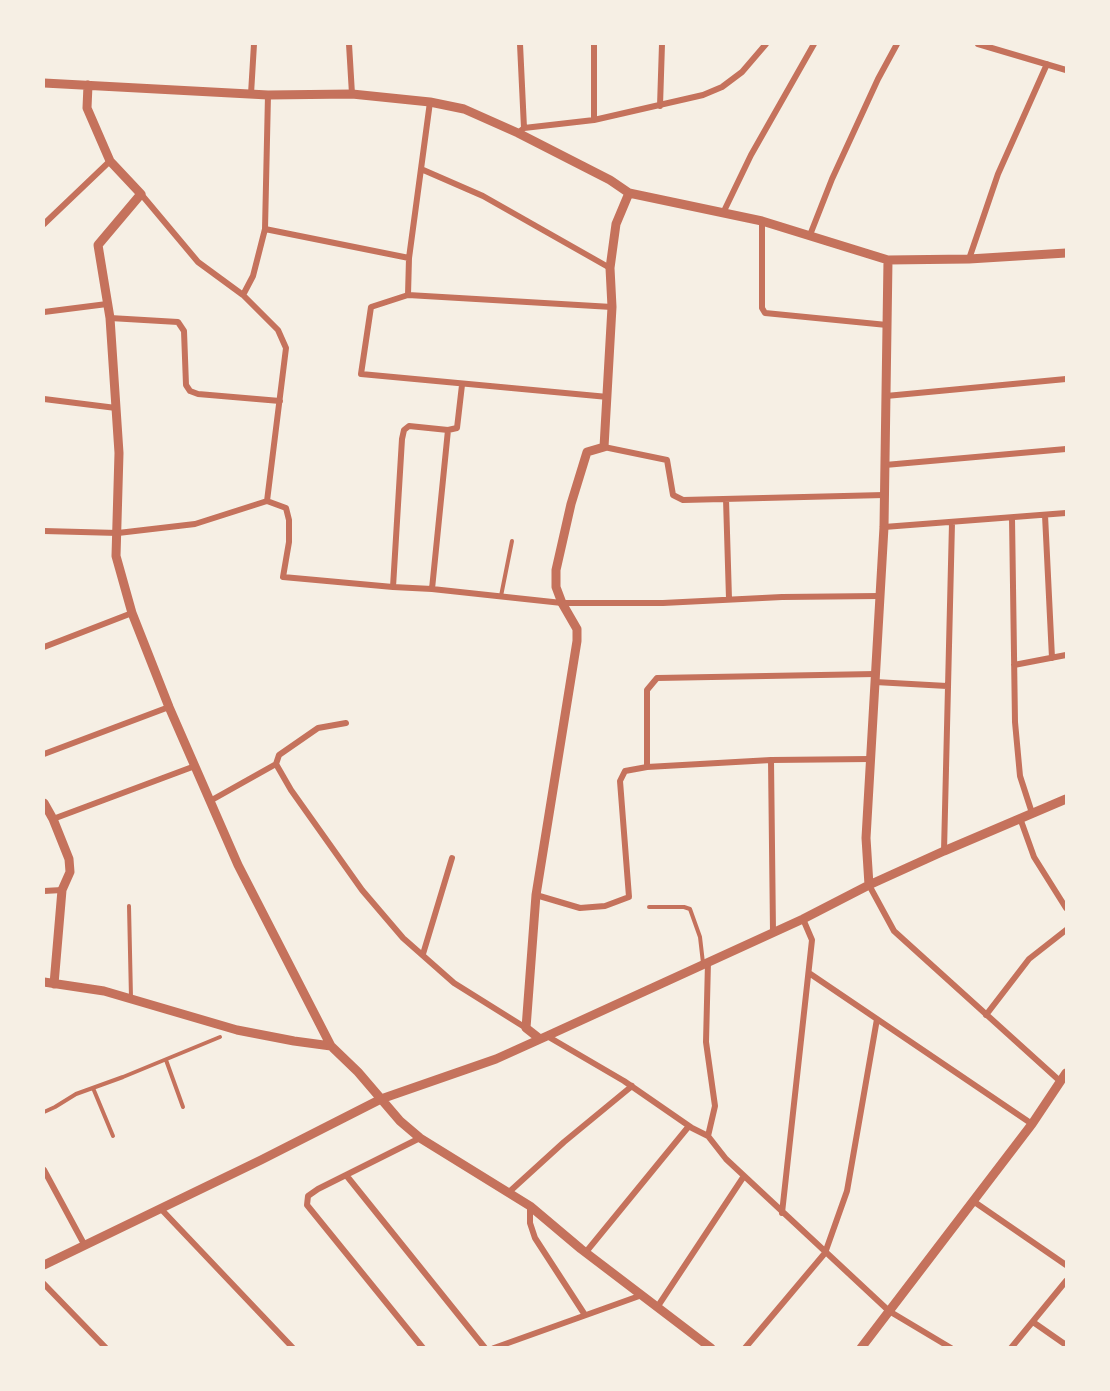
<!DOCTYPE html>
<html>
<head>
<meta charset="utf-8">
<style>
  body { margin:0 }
  #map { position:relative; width:1110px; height:1391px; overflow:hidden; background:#f6efe4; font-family:"Libre Baskerville",serif }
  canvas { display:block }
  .frame { position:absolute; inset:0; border:45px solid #f6efe4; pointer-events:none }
</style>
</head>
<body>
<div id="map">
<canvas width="1110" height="1391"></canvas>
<div class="frame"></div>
</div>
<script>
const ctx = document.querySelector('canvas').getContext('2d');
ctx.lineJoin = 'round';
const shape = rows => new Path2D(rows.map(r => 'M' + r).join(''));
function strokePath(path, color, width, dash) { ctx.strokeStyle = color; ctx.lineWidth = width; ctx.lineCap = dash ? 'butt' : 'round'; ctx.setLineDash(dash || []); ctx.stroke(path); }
strokePath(shape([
  [501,596,512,541],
  [129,906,131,998],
  [649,907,684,907,690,909,700,937,703,963],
  [166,1060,183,1107],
  [93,1088,113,1136],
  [44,1112,55,1107,76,1094,123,1077,220,1037]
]), '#c5725c', 4);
strokePath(shape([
  [349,44,352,94],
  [520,44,524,128],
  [594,44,594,120],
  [978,44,1066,70],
  [251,94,254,44],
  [660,106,662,44],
  [518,133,524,128,594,120,703,95,722,87,742,72,766,44],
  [421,169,483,196,610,268],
  [141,194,198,262,243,295,278,330,286,348,267,501,286,508,289,520,289,542,283,577,393,587,432,589,562,603,663,603,782,597,879,596],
  [724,211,751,155,814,44],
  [762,221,762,308,765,313,887,325],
  [44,224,110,161],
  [265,229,409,258],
  [810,235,832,179,878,79,897,44],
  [969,259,998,174,1047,64],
  [243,295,253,276,265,229,268,95],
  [408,295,409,258,430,102],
  [44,312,107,304],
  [110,318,178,322,184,331,186,385,190,391,198,394,280,401],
  [886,396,1066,379],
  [608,397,361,374,371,307,408,295,612,307],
  [44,399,116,408],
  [604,447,667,460,673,495,683,500,884,495],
  [885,465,1066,449],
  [726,499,729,599],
  [1045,515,1052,658],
  [1012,518,1015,722,1020,776,1032,813],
  [884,527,1066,513],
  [44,531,118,533,195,524,267,501],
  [393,587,402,439,404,430,409,426,448,430],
  [432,589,448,430,457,428,462,385],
  [44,647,132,613],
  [1014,665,1066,655],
  [875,682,947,686],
  [44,754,169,707],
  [771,760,773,932],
  [276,764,291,790,362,890,403,938,454,983,526,1028],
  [647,767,647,690,657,678,875,674],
  [210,801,276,764,279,755,318,728,346,723],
  [1020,818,1034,857,1066,908],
  [53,819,195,766],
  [944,851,952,523],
  [869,885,894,931,1061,1082],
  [44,891,62,890],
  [536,895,580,908,605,906,629,897,620,781,625,771,647,767,771,760,870,759],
  [423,954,452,858],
  [708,962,706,1042,715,1106,708,1136],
  [809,973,1032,1124],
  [986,1015,1029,959,1066,930],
  [547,1036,624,1081,692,1128,708,1136,726,1159,889,1311,951,1348],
  [420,1138,318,1189,308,1196,307,1205,423,1348],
  [44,1170,84,1244],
  [346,1175,485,1348],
  [508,1193,564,1142,632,1086],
  [973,1201,1066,1265],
  [530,1206,530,1223,535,1238,585,1315],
  [161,1209,293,1348],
  [782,1213,812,940,803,919],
  [586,1252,689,1126],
  [44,1284,106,1348],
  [658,1306,744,1176],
  [1033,1322,1066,1345],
  [494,1348,642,1295],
  [745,1348,825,1253,847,1191,877,1019],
  [1011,1348,1066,1281]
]), '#c5725c', 6);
strokePath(shape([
  [44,83,268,95,352,94,430,102,464,109,518,133,610,180,629,193,762,221,888,260,969,259,1066,253],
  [88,85,87,108,110,161,141,194,98,245,110,318,119,453,116,556,132,613,169,707,238,865,331,1046,358,1072,400,1121,420,1138,530,1206,581,1249,711,1348],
  [44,803,53,819,69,859,70,872,62,890,54,984],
  [869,885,866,838,884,527,888,260],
  [44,982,104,991,237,1030,294,1041,331,1046],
  [540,1039,526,1028,536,895,577,641,577,629,562,603,556,587,556,570,571,504,587,452,604,447,612,307,610,268,616,224,629,193],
  [44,1265,261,1160,381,1099,496,1059,547,1036,803,919,869,885,944,851,1066,799],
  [861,1348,1032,1124,1066,1073]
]), '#c5725c', 9);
</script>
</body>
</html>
